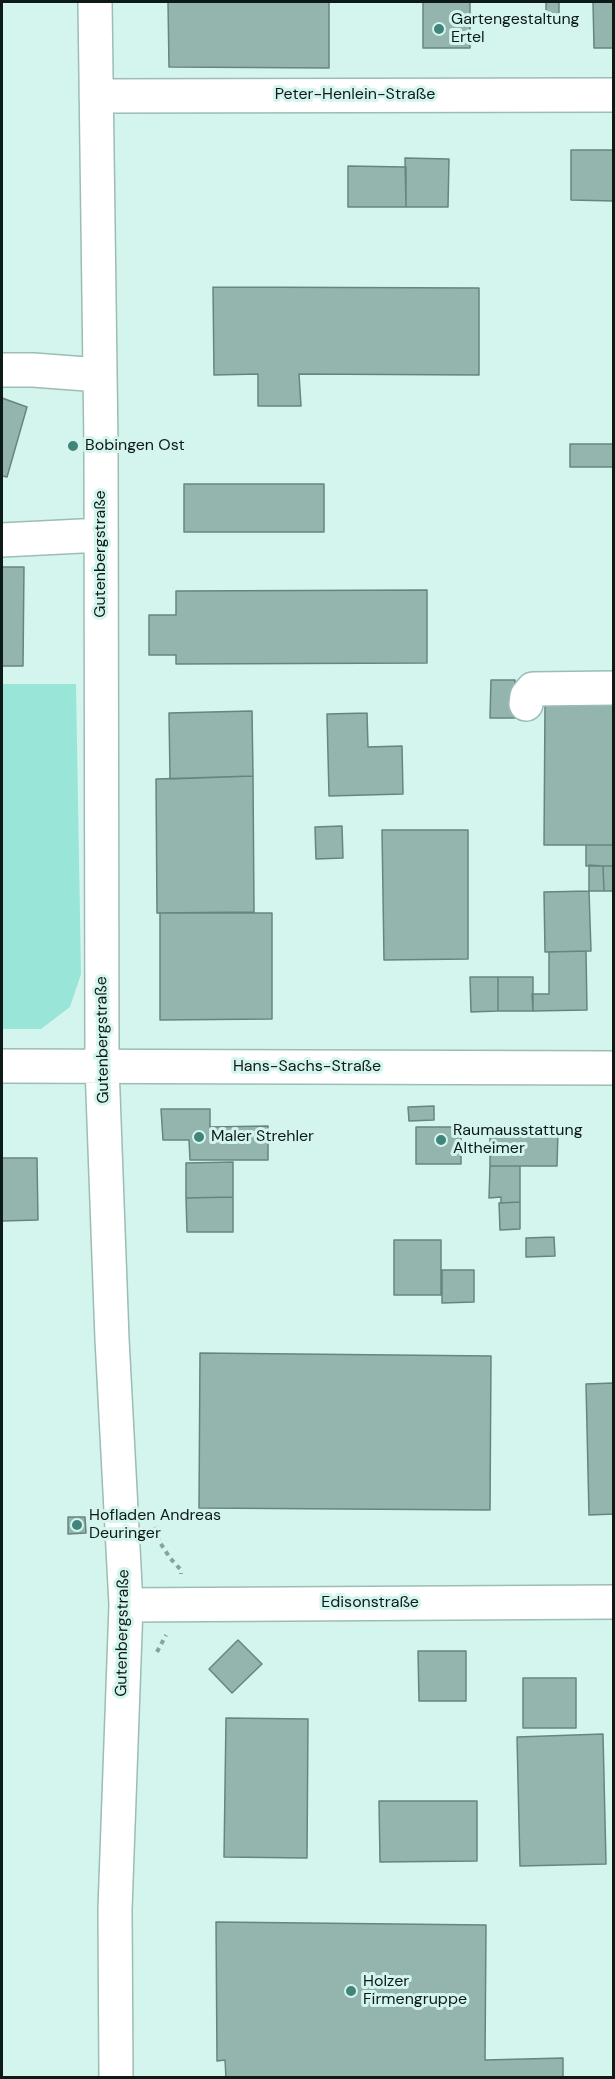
<!DOCTYPE html>
<html>
<head>
<meta charset="utf-8">
<style>
  body { margin:0 }
  #map { position:relative; width:615px; height:2079px; overflow:hidden; background:#d4f5ee; font-family:"DM Sans",sans-serif }
  canvas { display:block }
  .frame { position:absolute; inset:0; border:3px solid #0e1a17; pointer-events:none }
</style>
</head>
<body>
<div id="map">
<canvas width="615" height="2079"></canvas>
<div class="frame"></div>
</div>
<script>
const ctx = document.querySelector('canvas').getContext('2d');
ctx.lineJoin = 'round';
function paint(path, color) { ctx.fillStyle = color; ctx.fill(path, 'evenodd'); }
const shape = rows => new Path2D(rows.map(r => 'M' + r).join(''));
function strokePath(path, color, width, dash) { ctx.strokeStyle = color; ctx.lineWidth = width; ctx.lineCap = dash ? 'butt' : 'round'; ctx.setLineDash(dash || []); ctx.stroke(path); }
function write(font, color, halo, rows, align = 'center') {
  ctx.font = font + ' "DM Sans",sans-serif'; ctx.lineWidth = 6; ctx.setLineDash([]); ctx.textBaseline = 'middle'; ctx.strokeStyle = halo; ctx.fillStyle = color; for (const [text, x, y, turn = 0] of rows) {
    ctx.save(); ctx.translate(x, y); ctx.rotate((+turn || 0) * Math.PI / 180); ctx.textAlign = isNaN(turn) ? turn : align; if (halo) ctx.strokeText(text, 0, 0); ctx.fillText(text, 0, 0); ctx.restore();
  }
}
paint(shape([
  [2,684,76,684,81,974,70,1007,41,1029,2,1029]
]), '#99e6d8');
const building = shape([
  [168,2,329,2,329,68,169,67,168,2],
  [423,2,470,2,470,48,423,48,423,2],
  [546,2,559,2,559,16,546,16,546,2],
  [593,2,614,2,614,48,594,48,593,2],
  [571,150,614,150,614,201,571,200,571,150],
  [405,158,449,159,448,207,406,207,405,158],
  [348,166,406,167,406,207,348,207,348,166],
  [213,287,479,288,479,375,299,374,301,406,258,406,258,374,214,375,213,287],
  [2,398,27,407,7,477,2,476,2,398],
  [570,444,614,444,614,467,570,467,570,444],
  [184,484,324,484,324,532,184,532,184,484],
  [2,567,24,567,23,666,2,666,2,567],
  [427,590,427,663,176,664,176,655,149,655,149,615,176,615,176,591,427,590],
  [491,680,515,680,515,718,490,718,491,680],
  [545,704,614,704,614,845,544,845,545,704],
  [252,711,253,776,170,779,169,713,252,711],
  [367,713,368,747,402,746,403,794,329,796,327,714,367,713],
  [253,776,254,912,157,913,156,779,253,776],
  [342,826,343,858,316,859,315,827,342,826],
  [382,830,468,830,468,959,384,960,382,830],
  [586,845,614,845,614,866,586,866,586,845],
  [589,865,603,866,604,891,589,891,589,865],
  [603,866,614,866,614,891,604,891,603,866],
  [589,891,591,951,545,952,544,892,589,891],
  [160,913,272,913,272,1019,160,1020,160,913],
  [586,951,587,1010,533,1011,532,994,549,994,549,952,586,951],
  [470,977,498,977,498,1011,471,1012,470,977],
  [498,977,533,977,533,1011,498,1011,498,977],
  [434,1106,434,1120,409,1121,408,1107,434,1106],
  [161,1109,210,1109,210,1127,268,1126,268,1160,190,1160,189,1140,163,1140,161,1109],
  [416,1127,461,1127,461,1164,416,1164,416,1127],
  [536,1127,536,1131,558,1131,557,1166,490,1166,490,1128,536,1127],
  [2,1158,37,1158,38,1220,2,1221,2,1158],
  [233,1162,233,1197,186,1198,186,1163,233,1162],
  [490,1166,520,1166,520,1202,501,1203,501,1197,489,1198,490,1166],
  [233,1197,233,1232,187,1232,186,1198,233,1197],
  [520,1202,520,1229,500,1230,499,1203,520,1202],
  [554,1237,555,1256,526,1257,526,1238,554,1237],
  [394,1240,441,1240,441,1295,394,1295,394,1240],
  [442,1270,474,1270,474,1302,442,1303,442,1270],
  [200,1353,491,1356,490,1510,199,1508,200,1353],
  [614,1383,614,1514,589,1515,586,1384,614,1383],
  [68,1517,85,1517,86,1533,68,1534,68,1517],
  [238,1640,262,1664,232,1693,209,1669,238,1640],
  [418,1651,466,1651,466,1701,419,1701,418,1651],
  [523,1678,576,1678,576,1728,523,1728,523,1678],
  [226,1718,308,1719,307,1858,224,1857,226,1718],
  [603,1734,606,1864,520,1866,517,1737,603,1734],
  [379,1801,477,1801,477,1861,380,1862,379,1801],
  [216,1922,486,1925,485,2060,563,2058,563,2078,226,2078,225,2060,217,2061,216,1922]
]);
paint(building, '#94b4ae');
strokePath(building, '#66857f', 1.5);
const minor = shape([
  [95,2,101,446,102,1066,112,1339,126,1605,115,1909,116,2078],
  [96,96,614,95],
  [2,370,33,370,100,375],
  [2,540,101,535],
  [526,704,527,696,533,689,614,688],
  [2,1066,614,1068],
  [126,1605,614,1602]
]);
strokePath(minor, '#9cbcb5', 36);
strokePath(shape([
  [155,1527,159,1541,170,1558,181,1570,181,1574],
  [157,1652,166,1635]
]), '#88a19c', 4, [4.5, 4.5]);
strokePath(minor, '#fff', 33);
for (const [x, y, r, color] of [
  [439,29,6,"#41857a"],
  [73,446,6,"#41857a"],
  [199,1137,6,"#41857a"],
  [441,1140,6,"#41857a"],
  [77,1525,6,"#41857a"],
  [351,1991,6,"#41857a"]
]) { const dot = new Path2D(); dot.arc(x, y, r, 0, 2 * Math.PI); ctx.fillStyle = color; ctx.fill(dot); strokePath(dot, '#d4f5ee', 2); }
write('16px', '#0e1a17', '#d4f5ee', [
  ["Gartengestaltung",451,20],
  ["Ertel",451,38],
  ["Bobingen Ost",85,446],
  ["Raumausstattung",453,1131],
  ["Altheimer",453,1149],
  ["Maler Strehler",211,1137],
  ["Hofladen Andreas",89,1516],
  ["Deuringer",89,1534],
  ["Holzer",363,1982],
  ["Firmengruppe",363,2000]
], 'left');
write('16px', '#0e1a17', '#d4f5ee', [
  ["Peter-Henlein-Straße",355,95],
  ["Gutenbergstraße",101,554,-90],
  ["Gutenbergstraße",103,1040,-91],
  ["Hans-Sachs-Straße",307,1067],
  ["Edisonstraße",370,1603],
  ["Gutenbergstraße",123,1633,-89]
]);
</script>
</body>
</html>
